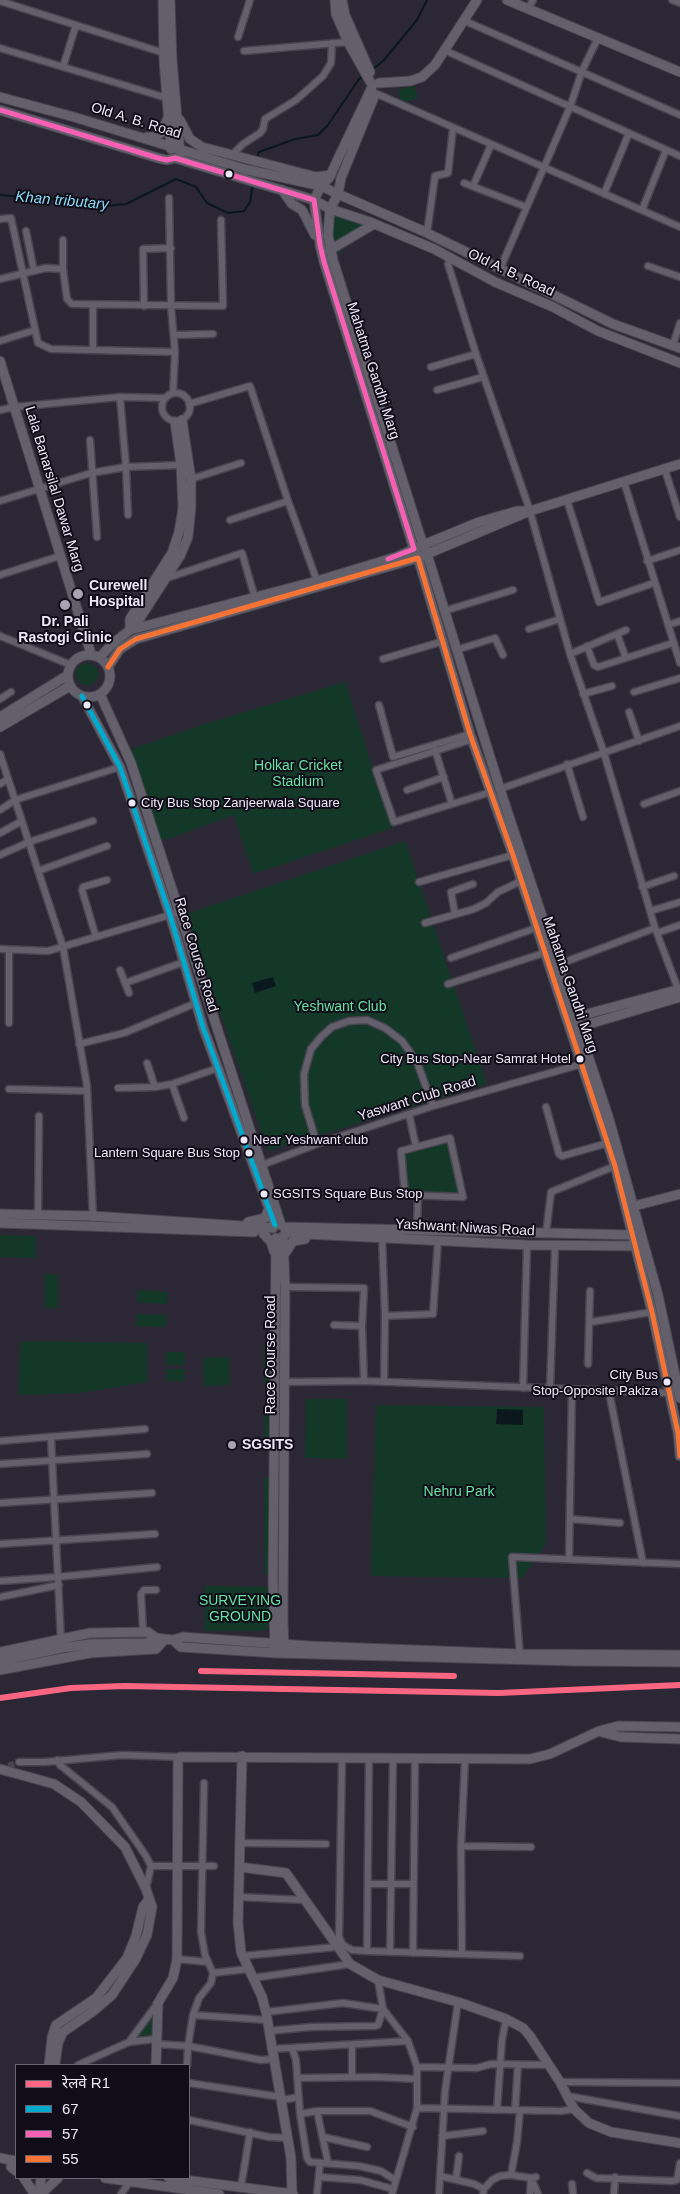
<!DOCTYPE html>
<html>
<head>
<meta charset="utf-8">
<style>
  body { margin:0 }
  #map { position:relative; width:680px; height:2194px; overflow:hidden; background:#2b2734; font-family:Arial,"Noto Sans Devanagari",sans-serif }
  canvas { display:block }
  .legend { position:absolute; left:15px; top:2064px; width:175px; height:115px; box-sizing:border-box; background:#110d18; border:1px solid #696572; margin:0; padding:6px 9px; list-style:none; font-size:15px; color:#ece8f8 }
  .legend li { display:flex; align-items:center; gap:10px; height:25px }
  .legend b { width:25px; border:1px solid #696572 }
</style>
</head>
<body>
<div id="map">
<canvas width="680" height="2194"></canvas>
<ul class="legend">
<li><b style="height:6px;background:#fa6682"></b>रेलवे R1</li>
<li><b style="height:6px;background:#00a9ce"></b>67</li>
<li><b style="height:6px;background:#f860b3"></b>57</li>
<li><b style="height:6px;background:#f57335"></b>55</li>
</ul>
</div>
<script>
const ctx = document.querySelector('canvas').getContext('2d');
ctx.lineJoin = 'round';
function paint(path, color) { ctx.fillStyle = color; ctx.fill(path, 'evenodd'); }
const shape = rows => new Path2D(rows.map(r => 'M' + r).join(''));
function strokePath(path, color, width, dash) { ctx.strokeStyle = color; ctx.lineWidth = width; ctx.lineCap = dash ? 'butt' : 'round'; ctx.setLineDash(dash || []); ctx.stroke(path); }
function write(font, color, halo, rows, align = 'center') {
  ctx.font = font + ' Arial,sans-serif'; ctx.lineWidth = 4; ctx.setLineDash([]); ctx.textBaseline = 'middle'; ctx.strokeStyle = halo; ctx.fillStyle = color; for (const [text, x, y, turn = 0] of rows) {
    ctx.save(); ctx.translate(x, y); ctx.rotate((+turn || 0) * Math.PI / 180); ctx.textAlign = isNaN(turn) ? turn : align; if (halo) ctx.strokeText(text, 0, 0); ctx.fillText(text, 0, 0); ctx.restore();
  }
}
paint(shape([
  [414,85,418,98,402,103,398,90],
  [330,209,370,222,333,260],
  '76 674a11 11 0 1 1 22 0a11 11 0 1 1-22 0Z',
  [345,682,392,828,253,874,234,815,159,842,129,750,205,724],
  [405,841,487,1084,268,1151,186,914],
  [450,1138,463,1197,405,1195,401,1151],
  [0,1235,36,1236,36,1258,0,1257],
  [45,1274,58,1275,58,1308,45,1308],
  [138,1290,168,1292,167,1304,137,1302],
  [136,1314,167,1315,166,1327,136,1326],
  [21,1341,147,1343,147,1382,80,1393,18,1395],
  [264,1345,278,1345,277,1387,264,1386],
  [166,1352,185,1352,185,1365,166,1365],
  [229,1357,230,1385,204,1386,203,1358],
  [166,1369,185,1369,185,1381,166,1381],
  [306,1399,347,1399,347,1459,305,1458],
  [264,1403,277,1404,277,1441,264,1441],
  [376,1405,544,1407,546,1544,522,1578,371,1576],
  [264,1477,276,1477,276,1574,264,1574],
  [205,1586,276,1587,273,1623,264,1631,204,1631],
  [157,2006,155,2038,131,2041]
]), '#133828');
paint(shape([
  [273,977,276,986,255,993,252,983],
  [497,1409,523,1410,523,1425,496,1424]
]), '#0a181d');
strokePath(shape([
  [372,70,384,60,417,20,427,0],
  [257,157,259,152,295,139,318,135,328,125,359,79,364,75],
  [0,195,85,202,103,206,126,204,176,179,196,187,207,203,228,213,244,211,250,202,253,184]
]), '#0a181d', 2);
strokePath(shape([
  [0,1769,19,1762]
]), '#484451', 6, [6, 3]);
const street = shape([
  [672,0,680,3],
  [0,1,164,53],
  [528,9,533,0],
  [465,21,680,115],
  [238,37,250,0],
  [0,48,167,98],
  [444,50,680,156],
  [244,51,348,42],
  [63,67,76,25],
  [375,93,680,227],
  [232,155,243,144,260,133,263,129,265,119,296,100,323,76,331,63,332,43],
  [464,183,526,207],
  [473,186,491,145],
  [604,194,629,133],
  [169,198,171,306,175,352,173,393],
  [642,210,666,150],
  [0,219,11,218,38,343,51,349,175,352],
  [26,231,34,271],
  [427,233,435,176,448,173,453,128],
  [63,240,63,269,67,299,72,304,223,306,221,220],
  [450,259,448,264,476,354,530,511,570,654,604,753,655,928,678,989],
  [648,266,680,277],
  [500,269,570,107,582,71,598,38],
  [0,279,46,268,63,269],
  [144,306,143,249,171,248],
  [174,335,213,334],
  [0,341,35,330],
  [673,345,680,323],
  [93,350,93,305],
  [431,367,476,354],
  [437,390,483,377],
  '162 407a14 14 0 1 1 28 0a14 14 0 1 1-28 0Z',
  [120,397,126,467,128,515],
  [189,404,250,386,288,501,317,581],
  [0,410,14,407,120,397,165,398],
  [90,440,97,537],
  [665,470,680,517],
  [191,479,241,463],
  [624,482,680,663],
  [567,500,599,602,654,583],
  [0,501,91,473,126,467,181,465],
  [230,520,288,501],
  [647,561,680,550],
  [0,575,60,556],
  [167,578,242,553,255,598],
  [444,611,513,590],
  [668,625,680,621],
  [529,629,560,619],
  [617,634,626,658],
  [0,636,71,665],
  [587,646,594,665,598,667,673,643],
  [456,650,495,638,503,655],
  [570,654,626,630],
  [383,659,444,641],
  [634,692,680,678],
  [583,694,612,686],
  [0,699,11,692],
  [379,705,393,757,470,734],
  [629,712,639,741],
  [473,739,376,770,394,822,491,792],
  [435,750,452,804],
  [0,754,63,947,87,1086,93,1218],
  [567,764,583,817],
  [0,784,8,779],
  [500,789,680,726],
  [407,790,444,777],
  [644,804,680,791],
  [0,810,15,800,120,767],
  [0,833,22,821],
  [0,855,29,842,93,821],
  [38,871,107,846],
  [419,882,513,855],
  [642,887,674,876],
  [650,911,680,902],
  [455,914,451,892,473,884],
  [425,923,474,909,486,903,498,892,521,881],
  [657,933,680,925],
  [96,937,82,890,83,887,107,880],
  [0,949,48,951,180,912],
  [451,958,536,928],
  [557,965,655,928],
  [120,970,129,993],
  [125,983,184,962],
  [448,984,544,953],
  [9,1023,9,950],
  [79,1044,124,1033,196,1003],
  [147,1063,155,1087],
  [118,1088,155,1087,172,1084],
  [9,1089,87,1091],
  [546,1107,559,1154,562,1156,608,1143],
  [409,1114,416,1147],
  [184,1118,172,1084,218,1068],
  [450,1138,463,1197,405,1195,401,1151,450,1138],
  [317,1144,305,1105,304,1074,311,1049,321,1037,332,1027,349,1021,367,1020,385,1028,402,1041,417,1062,433,1106],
  [262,1165,317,1144,433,1106,582,1064],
  [38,1214,39,1116],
  [417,1231,418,1195],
  [546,1234,551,1192,615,1166],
  [382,1237,385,1316,384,1382],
  [285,1287,364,1288,362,1326,364,1381],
  [385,1316,433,1314,438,1240],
  [591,1322,652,1312],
  [334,1325,362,1326],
  [588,1364,590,1291],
  [284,1382,364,1381,669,1393],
  [523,1388,527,1245],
  [550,1388,555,1246],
  [609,1392,643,1563],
  [51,1438,61,1641],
  [0,1441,145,1429],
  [0,1464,147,1454],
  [0,1503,152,1493],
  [570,1519,620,1523],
  [0,1544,155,1534],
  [569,1559,572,1390],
  [0,1581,58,1577,157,1567],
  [0,1597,59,1585],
  [143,1632,141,1594,144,1590,156,1590],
  [520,1656,512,1557,680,1564],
  [342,1759,339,1937,343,1945,352,1950,367,1951],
  [369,1759,367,1951,520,1956],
  [57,1760,60,1765,112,1807,146,1856,151,1866,146,1889],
  [19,1762,45,1762,122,1755,180,1757],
  [240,1843,326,1844],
  [461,1846,531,1847],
  [151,1866,214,1866],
  [369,1884,413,1884],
  [239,1897,305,1900],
  [390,1952,393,1759],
  [413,1953,415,1760],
  [462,1953,461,1846,465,1760],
  [242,1956,336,1947],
  [177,1959,208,1962],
  [213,1973,248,1969],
  [253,1978,350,1964],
  [378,1980,383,2009,408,2041,417,2067,417,2108,392,2194],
  [266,2012,343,2003,383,2009,378,2025,375,2026,311,2027,268,2031],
  [193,2015,267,2020],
  [129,2042,156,2039],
  [156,2044,188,2046,261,2060,274,2059],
  [292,2048,296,2060,300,2114,307,2158,310,2162,359,2166,381,2171,395,2180],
  [271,2049,408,2041],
  [78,2065,129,2042,157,2004],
  [187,2065,188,2046,193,2015,199,1998,211,1983,213,1973,205,1955,201,1932,204,1783],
  [417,2067,477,2068,491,2064,549,2065],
  [352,2077,352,2045],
  [297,2078,376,2077,417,2079],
  [560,2082,680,2083],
  [189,2083,281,2097],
  [567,2096,680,2116],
  [282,2100,299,2097],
  [417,2108,561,2111,574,2109],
  [497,2110,502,2040,506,2019],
  [515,2110,518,2065],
  [317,2111,328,2163],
  [300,2114,317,2111,370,2111,413,2127],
  [189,2120,269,2137,288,2138],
  [442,2136,483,2131],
  [323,2137,367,2147],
  [587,2173,596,2178,672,2181,677,2180,680,2163],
  [511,2175,517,2142,520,2110],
  [440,2176,474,2184,484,2189,483,2194],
  [319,2177,360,2180,393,2189],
  [456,2179,459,2156],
  [572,2184,573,2194],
  [241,2187,250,2132],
  [484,2189,492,2180,500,2176,511,2175,531,2178,538,2194],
  [121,2194,132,2179],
  [317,2194,320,2163],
  [439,2194,445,2091,458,2002],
  [530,2194,531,2178,536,2177],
  [614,2194,615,2177]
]);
const secondary = shape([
  [163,0,164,61,171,149],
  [170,0,172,60,180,153],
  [335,0,336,14,348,42,371,83],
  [342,0,345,15,370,72],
  [507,0,680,72],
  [379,83,410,81,422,77,435,65,477,0],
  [0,97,74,117,244,169,321,186,338,194,330,209,314,200,321,186,329,178,372,87],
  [374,97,341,178,338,194,423,231,613,324,680,348],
  [0,110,158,158,167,160,175,158,314,200,320,245,324,262,414,549,396,557,317,581,130,630],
  [180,120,190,139,202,147,202,152],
  [147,137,153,137,161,133,168,118],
  [202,147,316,177,331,175],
  [282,190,292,204,302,210,315,235],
  [330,250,374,224],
  [0,361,91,654],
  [680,464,530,511,427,554,500,789,609,1119,658,1295,680,1398],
  [527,511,517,511,479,522,423,545,419,547,414,549,418,558,427,554,423,545,333,260,328,235,330,209,370,222,434,249,495,282,553,307,598,331,680,363],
  [130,630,130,619,172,553,179,532,183,508,181,465,175,422],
  '68 676a21 21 0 1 1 42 0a21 21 0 1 1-42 0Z',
  [100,657,113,643,130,630,140,618,180,556,188,537,191,507,191,479,182,420],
  [108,667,120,649,136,639,418,558,470,734,513,855,615,1166,652,1312,678,1433,680,1456],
  [100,694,131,763,281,1225],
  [82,696,120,767,170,915,203,1027,275,1225],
  [0,717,68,675],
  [0,727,70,686],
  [576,1017,680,989],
  [579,1027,680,997],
  [634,1206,680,1194],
  [0,1214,93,1216,273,1228],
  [248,1222,265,1218,269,1208],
  [0,1223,254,1232],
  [284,1227,636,1235],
  [263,1233,271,1242,274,1251],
  [285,1233,527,1245,638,1246],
  [283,1236,285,1287,283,1621,284,1648],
  [284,1255,293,1241,305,1239],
  [173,1640,181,1647,276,1653,574,1661,680,1662],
  [275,1648,273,1579,276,1238],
  [0,1652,90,1633,148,1632,156,1638,173,1640,183,1637,310,1646,520,1654,680,1655],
  [0,1661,62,1648,90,1644,147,1643,156,1638],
  [0,1670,90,1653,156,1649,165,1639],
  [601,1732,621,1737,680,1739],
  [242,1756,238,1923,241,1952,262,1997,266,2012,291,2158,292,2194],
  [0,1769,54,1784,81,1802,125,1847,146,1889,152,1907,147,1935,135,1960,112,1995,92,2012,63,2032,58,2043,55,2065],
  [240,1867,286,1873,350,1964,378,1980,458,2002,506,2019,523,2028,530,2036,560,2082,574,2109,589,2123,611,2132,680,2143],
  [49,2065,52,2037,56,2025,96,1998,127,1958,136,1936,143,1907,149,1899],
  [156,2065,158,2003,173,1978,177,1959,178,1760,180,1757,530,1759,550,1754,599,1731,618,1726,680,1727],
  [0,2158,16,2161],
  [11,2167,16,2171],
  [24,2178,33,2192],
  [105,2178,219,2194],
  [169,2178,293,2194],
  [39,2194,41,2178],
  [41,2194,58,2178]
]);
strokePath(street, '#47444f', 9);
strokePath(secondary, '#47444f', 11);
strokePath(street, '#635f6b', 6);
strokePath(secondary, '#635f6b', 9);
strokePath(shape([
  [82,696,120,767,170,915,203,1027,275,1225]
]), '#00a9ce', 5);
strokePath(shape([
  [0,110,158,158,167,160,175,158,314,200,320,245,324,262,414,549,388,559]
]), '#f860b3', 5);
strokePath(shape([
  [108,667,120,649,136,639,418,558,470,734,513,855,615,1166,652,1312,678,1433,680,1456]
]), '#f57335', 5);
strokePath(shape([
  [201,1671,454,1676],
  [0,1698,71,1688,124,1686,499,1693,680,1685]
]), '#fa6682', 6);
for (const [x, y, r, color] of [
  [229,174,4.5,"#ece8f8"],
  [78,594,6,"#a8a4b3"],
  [65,605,6,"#a8a4b3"],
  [87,705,4.5,"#ece8f8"],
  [132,803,4.5,"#ece8f8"],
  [580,1059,4.5,"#ece8f8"],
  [244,1140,4.5,"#ece8f8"],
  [249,1153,4.5,"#ece8f8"],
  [264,1194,4.5,"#ece8f8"],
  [667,1382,4.5,"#ece8f8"],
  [232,1445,5,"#a8a4b3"]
]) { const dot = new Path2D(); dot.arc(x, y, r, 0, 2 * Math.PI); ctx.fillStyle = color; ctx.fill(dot); strokePath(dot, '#110d18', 2); }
write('13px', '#ece8f8', '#110d18', [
  ["City Bus Stop Zanjeerwala Square",141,803],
  ["City Bus Stop-Near Samrat Hotel",571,1059,"right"],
  ["Near Yeshwant club",253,1140],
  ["Lantern Square Bus Stop",240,1153,"right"],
  ["SGSITS Square Bus Stop",273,1194],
  ["City Bus",658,1375,"right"],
  ["Stop-Opposite Pakiza",658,1391,"right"]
], 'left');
write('14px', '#ece8f8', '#110d18', [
  ["Old A. B. Road",136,121,17],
  ["Old A. B. Road",511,273,25],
  ["Mahatma Gandhi Marg",373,371,72],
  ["Lala Banarsilal Dawar Marg",54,489,73],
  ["Race Course Road",196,955,73],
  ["Mahatma Gandhi Marg",570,985,71],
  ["Yaswant Club Road",417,1099,-17],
  ["Yashwant Niwas Road",465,1228,3],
  ["Race Course Road",271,1355,-90]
]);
write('bold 14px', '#ece8f8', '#110d18', [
  ["Curewell",89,586],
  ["Hospital",89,602],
  ["Dr. Pali",65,622,"center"],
  ["Rastogi Clinic",65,638,"center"],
  ["SGSITS",242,1445]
], 'left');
write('14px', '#65e4a4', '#110d18', [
  ["Holkar Cricket",298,766],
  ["Stadium",298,782],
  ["Yeshwant Club",340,1007],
  ["Nehru Park",459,1492],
  ["SURVEYING",240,1601],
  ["GROUND",240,1617]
]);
write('italic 15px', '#8addf6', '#110d18', [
  ["Khan tributary",62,201,5]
]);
</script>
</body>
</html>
